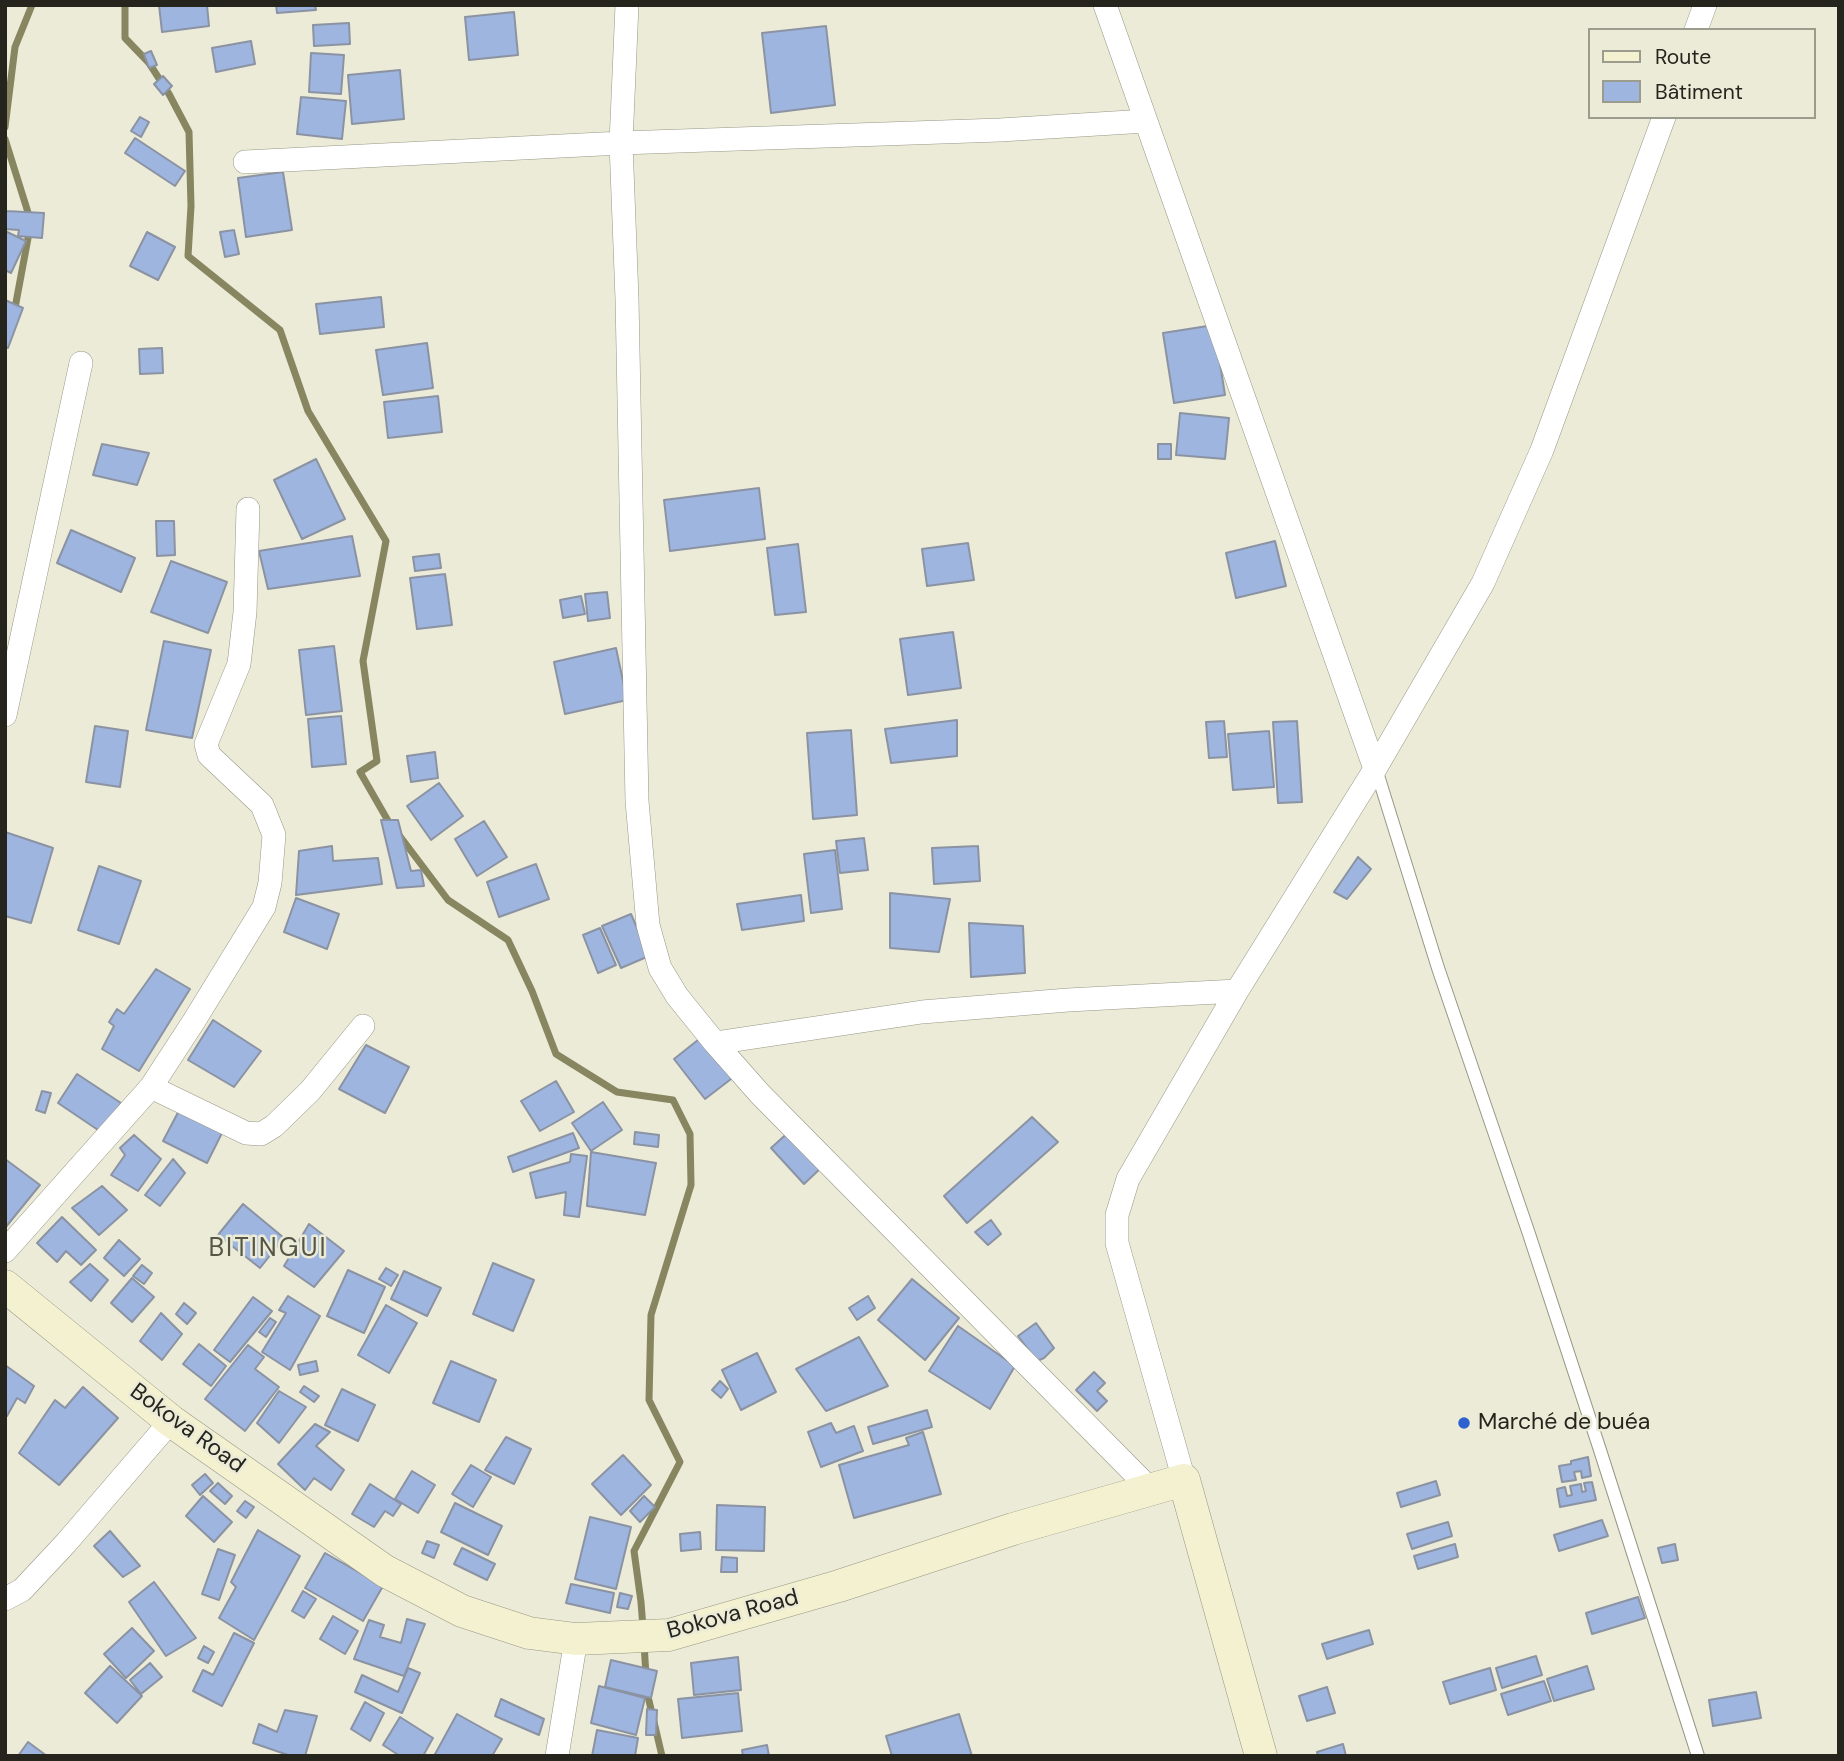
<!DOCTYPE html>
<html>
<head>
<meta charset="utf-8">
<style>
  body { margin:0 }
  #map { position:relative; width:1844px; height:1761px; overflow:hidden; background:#ebebd8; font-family:"DM Sans",sans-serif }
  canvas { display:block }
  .frame { position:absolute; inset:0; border:7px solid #25251e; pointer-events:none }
  .legend { position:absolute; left:1588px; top:28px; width:228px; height:91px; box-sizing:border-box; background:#ebebd8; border:2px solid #9c9c8e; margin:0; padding:9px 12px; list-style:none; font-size:21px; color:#25251e }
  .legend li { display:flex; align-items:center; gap:14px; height:35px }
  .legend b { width:35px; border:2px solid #9c9c8e }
</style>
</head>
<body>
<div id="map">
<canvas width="1844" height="1761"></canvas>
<div class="frame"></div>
<ul class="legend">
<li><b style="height:9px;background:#f3f1cf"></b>Route</li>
<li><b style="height:19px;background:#9eb5e0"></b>Bâtiment</li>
</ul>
</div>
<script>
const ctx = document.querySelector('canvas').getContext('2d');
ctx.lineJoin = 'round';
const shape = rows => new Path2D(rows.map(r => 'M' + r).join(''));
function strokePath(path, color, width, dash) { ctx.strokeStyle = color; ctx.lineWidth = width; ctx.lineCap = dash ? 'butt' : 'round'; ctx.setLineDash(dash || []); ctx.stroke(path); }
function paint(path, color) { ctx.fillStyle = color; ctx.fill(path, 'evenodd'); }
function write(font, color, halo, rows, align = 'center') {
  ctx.font = font + ' "DM Sans",sans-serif'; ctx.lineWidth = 5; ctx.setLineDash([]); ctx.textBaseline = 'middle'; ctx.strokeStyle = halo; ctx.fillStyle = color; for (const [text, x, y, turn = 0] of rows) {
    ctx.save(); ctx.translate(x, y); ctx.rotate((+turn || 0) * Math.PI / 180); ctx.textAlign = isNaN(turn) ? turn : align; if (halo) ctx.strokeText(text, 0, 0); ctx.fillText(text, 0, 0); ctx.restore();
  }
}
strokePath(shape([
  [125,5,125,38,149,63,169,94,189,132,191,206,188,256,280,330,308,411,386,541,363,661,377,761,360,772,391,826],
  [5,127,15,47,32,5],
  [5,139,31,222,15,308,13,314],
  [399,835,448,900,508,940,532,991,556,1054,617,1092,673,1100,690,1134,691,1185,651,1315,649,1400,680,1462,634,1551,641,1602,643,1628],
  [644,1643,646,1676],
  [646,1688,662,1756]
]), '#878660', 7);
const building = shape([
  [159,5,207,5,209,26,162,32,159,5],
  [276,5,315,5,316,10,277,13,276,5],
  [514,12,518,55,469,60,465,17,514,12],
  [349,23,350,44,314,46,313,25,349,23],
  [826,26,835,105,771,113,762,33,826,26],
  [251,41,255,64,216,72,212,48,251,41],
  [151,51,157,65,149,68,144,54,151,51],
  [311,53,344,55,341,94,309,92,311,53],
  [400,70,404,119,352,124,348,75,400,70],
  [163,76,172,86,163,95,154,84,163,76],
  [301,97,346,101,342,139,297,134,301,97],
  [140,117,149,122,141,137,131,131,140,117],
  [135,138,185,171,175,186,125,153,135,138],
  [283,172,292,230,246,237,238,178,283,172],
  [6,211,44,213,42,238,18,236,19,230,5,229,6,211],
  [234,230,239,254,225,257,220,232,234,230],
  [5,231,26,241,11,273,5,270,5,231],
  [147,232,175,247,158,280,130,266,147,232],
  [381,297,384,327,320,334,316,304,381,297],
  [5,300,23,308,8,348,5,347,5,300],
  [1214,325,1225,395,1174,403,1163,333,1214,325],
  [427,343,433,388,383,395,376,350,427,343],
  [162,348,163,373,140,374,139,349,162,348],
  [438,396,442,432,388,438,384,402,438,396],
  [1180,413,1229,418,1225,459,1176,455,1180,413],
  [102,444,149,453,137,485,93,475,102,444],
  [1158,444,1171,444,1171,459,1158,459,1158,444],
  [316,459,345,519,302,539,274,480,316,459],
  [759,488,765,539,670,551,664,500,759,488],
  [156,521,174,521,175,555,157,556,156,521],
  [71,530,135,558,121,592,57,563,71,530],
  [352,536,360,576,268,589,259,551,352,536],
  [1275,541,1286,586,1236,598,1226,553,1275,541],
  [968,543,974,580,927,586,922,549,968,543],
  [798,544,806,612,775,615,767,548,798,544],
  [439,554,441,568,415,571,413,557,439,554],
  [171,561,227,582,208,633,151,612,171,561],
  [445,574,452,625,417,629,410,578,445,574],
  [607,592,610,618,588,621,585,594,607,592],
  [581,596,585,614,563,618,560,600,581,596],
  [953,632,961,688,908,695,900,639,953,632],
  [164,641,211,650,192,738,146,730,164,641],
  [334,646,342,711,306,715,299,650,334,646],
  [616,648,627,700,565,714,554,662,616,648],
  [341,716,346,764,312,767,308,719,341,716],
  [957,720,957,756,891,763,885,729,957,720],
  [1224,721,1227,757,1209,758,1206,722,1224,721],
  [1297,721,1302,802,1278,803,1273,722,1297,721],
  [95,726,128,731,120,787,86,782,95,726],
  [851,730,857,815,813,819,807,733,851,730],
  [1269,731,1274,787,1233,790,1228,734,1269,731],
  [435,752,438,778,411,782,407,756,435,752],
  [439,783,463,816,431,840,407,806,439,783],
  [381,820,398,820,411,871,421,870,424,886,397,888,381,820],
  [484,821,507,857,477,876,455,839,484,821],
  [5,832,53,848,31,923,5,916,5,832],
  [864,838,868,870,840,873,836,841,864,838],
  [332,846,333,861,378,858,382,884,296,895,299,851,332,846],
  [978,846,980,881,934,884,932,848,978,846],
  [835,850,842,909,811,913,804,854,835,850],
  [1358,857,1371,869,1347,899,1334,892,1358,857],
  [536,864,549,899,499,917,487,882,536,864],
  [99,866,141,881,119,944,78,930,99,866],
  [890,893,950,899,939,952,890,948,890,893],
  [801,895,804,921,742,930,737,904,801,895],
  [296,898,339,914,327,949,284,932,296,898],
  [631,914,649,956,621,968,602,926,631,914],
  [969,923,1023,926,1025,973,971,977,969,923],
  [600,928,616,965,598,973,583,935,600,928],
  [156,969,190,989,139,1071,102,1049,114,1026,109,1022,117,1009,124,1014,156,969],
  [213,1020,261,1051,234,1087,188,1060,213,1020],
  [703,1036,735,1076,705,1099,674,1059,703,1036],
  [366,1045,409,1067,385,1113,339,1089,366,1045],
  [77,1074,121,1103,101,1132,58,1103,77,1074],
  [556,1081,574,1112,540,1131,521,1101,556,1081],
  [42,1091,51,1093,45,1113,36,1110,42,1091],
  [184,1101,227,1123,207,1163,163,1141,184,1101],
  [603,1102,622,1130,591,1151,572,1123,603,1102],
  [1032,1117,1058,1142,967,1223,944,1196,1032,1117],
  [791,1130,823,1166,804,1184,771,1148,791,1130],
  [635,1132,659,1135,658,1147,634,1144,635,1132],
  [573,1133,579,1148,513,1172,508,1157,573,1133],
  [134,1135,161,1159,138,1191,111,1175,125,1155,120,1148,134,1135],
  [591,1152,656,1163,645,1215,587,1206,591,1152],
  [571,1154,587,1156,579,1217,564,1215,566,1192,536,1198,530,1173,570,1162,571,1154],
  [5,1159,40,1185,5,1228,5,1159],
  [173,1159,185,1173,160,1206,145,1195,173,1159],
  [102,1186,127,1210,99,1235,72,1208,102,1186],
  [243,1204,284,1238,260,1268,218,1235,243,1204],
  [62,1217,96,1250,81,1265,66,1251,57,1262,37,1243,62,1217],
  [991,1220,1001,1234,988,1245,975,1232,991,1220],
  [309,1224,344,1251,314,1287,284,1266,309,1224],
  [119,1240,140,1259,124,1276,104,1258,119,1240],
  [493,1263,534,1280,513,1331,473,1314,493,1263],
  [90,1264,108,1280,91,1301,70,1282,90,1264],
  [142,1265,152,1273,144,1284,133,1276,142,1265],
  [386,1268,398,1275,391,1286,379,1279,386,1268],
  [348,1270,385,1287,364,1333,327,1316,348,1270],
  [404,1271,441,1288,427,1316,391,1299,404,1271],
  [132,1278,154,1297,132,1322,111,1303,132,1278],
  [912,1279,959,1318,925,1360,878,1320,912,1279],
  [288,1296,320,1316,290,1370,262,1352,286,1313,279,1310,288,1296],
  [868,1296,875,1308,857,1320,849,1308,868,1296],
  [253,1297,272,1311,230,1362,214,1350,253,1297],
  [184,1303,196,1313,187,1324,176,1314,184,1303],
  [386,1305,417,1323,389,1373,358,1355,386,1305],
  [161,1313,182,1334,162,1360,140,1341,161,1313],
  [270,1318,276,1322,266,1337,259,1332,270,1318],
  [1036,1323,1054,1348,1044,1358,1037,1361,1018,1336,1036,1323],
  [958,1326,1015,1366,990,1409,929,1371,958,1326],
  [859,1337,888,1386,826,1411,796,1369,859,1337],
  [199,1344,226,1366,211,1386,183,1364,199,1344],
  [248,1345,264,1357,255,1369,279,1387,245,1431,205,1399,248,1345],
  [757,1353,776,1392,741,1410,722,1370,757,1353],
  [316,1361,318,1371,300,1375,298,1365,316,1361],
  [451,1361,496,1380,479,1422,433,1403,451,1361],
  [5,1365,34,1386,25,1403,17,1398,7,1416,5,1416,5,1365],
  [1094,1372,1105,1383,1097,1391,1107,1401,1097,1411,1076,1390,1094,1372],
  [720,1381,728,1389,721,1398,712,1390,720,1381],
  [304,1386,319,1396,314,1402,300,1392,304,1386],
  [83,1387,118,1418,59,1485,19,1453,55,1400,65,1408,83,1387],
  [342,1389,375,1405,358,1441,325,1425,342,1389],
  [279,1391,306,1407,279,1443,257,1423,279,1391],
  [927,1410,932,1427,873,1444,868,1427,927,1410],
  [831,1423,836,1433,854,1426,863,1451,821,1467,808,1432,831,1423],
  [315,1424,330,1432,316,1446,344,1470,331,1490,314,1478,305,1490,278,1464,315,1424],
  [923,1432,941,1494,854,1518,839,1465,909,1445,906,1438,923,1432],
  [506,1437,531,1449,514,1484,485,1470,506,1437],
  [623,1455,651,1485,621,1515,592,1484,623,1455],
  [1588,1457,1591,1476,1582,1478,1581,1471,1574,1472,1576,1480,1562,1482,1559,1466,1571,1464,1571,1461,1588,1457],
  [471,1465,491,1477,473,1507,452,1494,471,1465],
  [412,1471,435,1485,418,1513,395,1499,412,1471],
  [205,1474,213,1483,200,1495,192,1485,205,1474],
  [1436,1481,1440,1495,1401,1507,1397,1493,1436,1481],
  [1592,1482,1596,1500,1560,1507,1557,1489,1565,1487,1567,1496,1572,1495,1570,1486,1581,1484,1582,1492,1586,1491,1584,1483,1592,1482],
  [218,1483,232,1496,225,1504,210,1491,218,1483],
  [370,1484,401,1504,393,1516,385,1511,374,1527,352,1514,370,1484],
  [203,1496,232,1522,214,1542,186,1516,203,1496],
  [644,1496,655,1507,640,1522,630,1511,644,1496],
  [245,1501,254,1507,246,1518,237,1511,245,1501],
  [455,1503,502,1526,488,1555,441,1532,455,1503],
  [717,1505,765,1507,764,1551,716,1550,717,1505],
  [590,1517,631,1527,616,1589,575,1579,590,1517],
  [1602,1520,1608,1536,1559,1551,1554,1535,1602,1520],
  [1448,1522,1452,1536,1412,1549,1407,1534,1448,1522],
  [258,1530,300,1556,254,1640,219,1618,236,1587,231,1582,258,1530],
  [110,1531,140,1566,123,1577,94,1546,110,1531],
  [700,1532,701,1549,681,1551,680,1534,700,1532],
  [427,1541,439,1545,434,1558,422,1553,427,1541],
  [1455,1544,1458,1557,1418,1569,1414,1556,1455,1544],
  [1675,1544,1678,1560,1662,1563,1658,1548,1675,1544],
  [462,1548,495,1564,487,1580,454,1564,462,1548],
  [218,1549,235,1555,219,1600,202,1594,218,1549],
  [325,1553,383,1586,363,1621,305,1588,325,1553],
  [722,1557,737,1558,737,1572,721,1572,722,1557],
  [154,1582,196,1638,166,1656,129,1602,154,1582],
  [571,1584,614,1593,610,1613,566,1603,571,1584],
  [303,1591,316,1599,304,1618,292,1611,303,1591],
  [620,1593,632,1596,628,1609,617,1607,620,1593],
  [1638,1597,1645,1618,1592,1634,1586,1613,1638,1597],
  [333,1616,358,1631,345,1654,320,1639,333,1616],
  [407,1619,425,1624,404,1676,354,1659,369,1620,384,1625,380,1637,401,1643,407,1619],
  [132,1628,154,1651,126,1678,104,1654,132,1628],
  [1369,1630,1373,1644,1327,1659,1322,1644,1369,1630],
  [234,1633,254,1643,222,1706,193,1691,203,1670,213,1675,234,1633],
  [204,1646,214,1652,208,1663,198,1658,204,1646],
  [1536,1656,1542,1675,1502,1688,1496,1668,1536,1656],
  [738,1657,741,1690,694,1695,691,1663,738,1657],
  [611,1660,657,1671,651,1698,605,1687,611,1660],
  [150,1663,162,1677,141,1694,130,1680,150,1663],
  [110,1666,142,1696,117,1723,85,1693,110,1666],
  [1587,1666,1594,1689,1554,1701,1547,1679,1587,1666],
  [408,1668,420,1673,402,1713,355,1692,362,1675,398,1692,408,1668],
  [1490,1668,1496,1690,1450,1704,1443,1682,1490,1668],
  [1544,1681,1551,1701,1508,1715,1501,1694,1544,1681],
  [599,1686,645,1698,636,1735,591,1723,599,1686],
  [1327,1687,1335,1713,1307,1721,1299,1696,1327,1687],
  [1756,1692,1761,1718,1713,1726,1709,1700,1756,1692],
  [738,1693,742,1731,682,1738,678,1699,738,1693],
  [501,1699,544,1719,539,1735,495,1716,501,1699],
  [365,1702,384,1713,370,1741,351,1729,365,1702],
  [647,1709,657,1710,656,1735,646,1735,647,1709],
  [285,1710,317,1716,305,1756,291,1756,253,1743,259,1724,277,1732,285,1710],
  [457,1714,502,1739,492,1756,434,1756,457,1714],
  [959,1714,972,1756,892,1756,886,1736,959,1714],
  [400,1717,433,1738,423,1756,400,1756,383,1745,400,1717],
  [597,1730,638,1738,635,1756,592,1756,597,1730],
  [28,1742,47,1756,18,1756,28,1742],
  [1343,1744,1346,1756,1318,1756,1317,1752,1343,1744],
  [767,1745,769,1756,743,1756,742,1750,767,1745]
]);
paint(building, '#9eb5e0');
strokePath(building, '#8b93a3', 2);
const lane = shape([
  [1376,769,1438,968,1528,1231,1599,1447,1698,1756]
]);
const street = shape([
  [1105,5,1375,769],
  [1696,30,1705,5],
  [1146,121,1000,130,621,143,627,299,637,801,648,925,660,968,677,996,715,1043,760,1094,1152,1491],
  [245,162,621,143,627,5],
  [5,715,81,363],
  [715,1043,922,1012,1068,1000,1237,991],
  [151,1087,246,1133,261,1134,274,1126,310,1091,363,1026],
  [5,1251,151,1087,194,1021,264,907,270,883,274,835,262,805,209,755,206,744,239,664,245,612,248,509],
  [1184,1480,1117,1243,1117,1215,1128,1179,1237,991,1375,769,1483,583,1542,450,1664,117],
  [5,1599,22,1590,66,1543,171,1421],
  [557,1756,576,1639]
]);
const secondary = shape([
  [5,1286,171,1421,385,1571,462,1611,529,1633,576,1639,669,1635,839,1586,1013,1529,1184,1480,1261,1756]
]);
strokePath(lane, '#989786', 14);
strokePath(street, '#989786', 24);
strokePath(secondary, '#989786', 33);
strokePath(lane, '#fff', 12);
strokePath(street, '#fff', 23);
strokePath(secondary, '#f3f1cf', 32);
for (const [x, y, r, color] of [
  [1464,1423,7,"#2d61cf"]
]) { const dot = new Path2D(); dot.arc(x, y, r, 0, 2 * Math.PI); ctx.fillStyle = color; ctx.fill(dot); strokePath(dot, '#ebebd8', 2.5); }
write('23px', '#25251e', '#ebebd8', [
  ["Marché de buéa",1478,1423]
], 'left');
write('23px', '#25251e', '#ebebd8', [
  ["Bokova Road",187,1429,36],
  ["Bokova Road",733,1615,-15]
]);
ctx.letterSpacing = '2px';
write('26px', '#565646', '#ebebd8', [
  ["BITINGUI",268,1249]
]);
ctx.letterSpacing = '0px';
</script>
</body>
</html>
